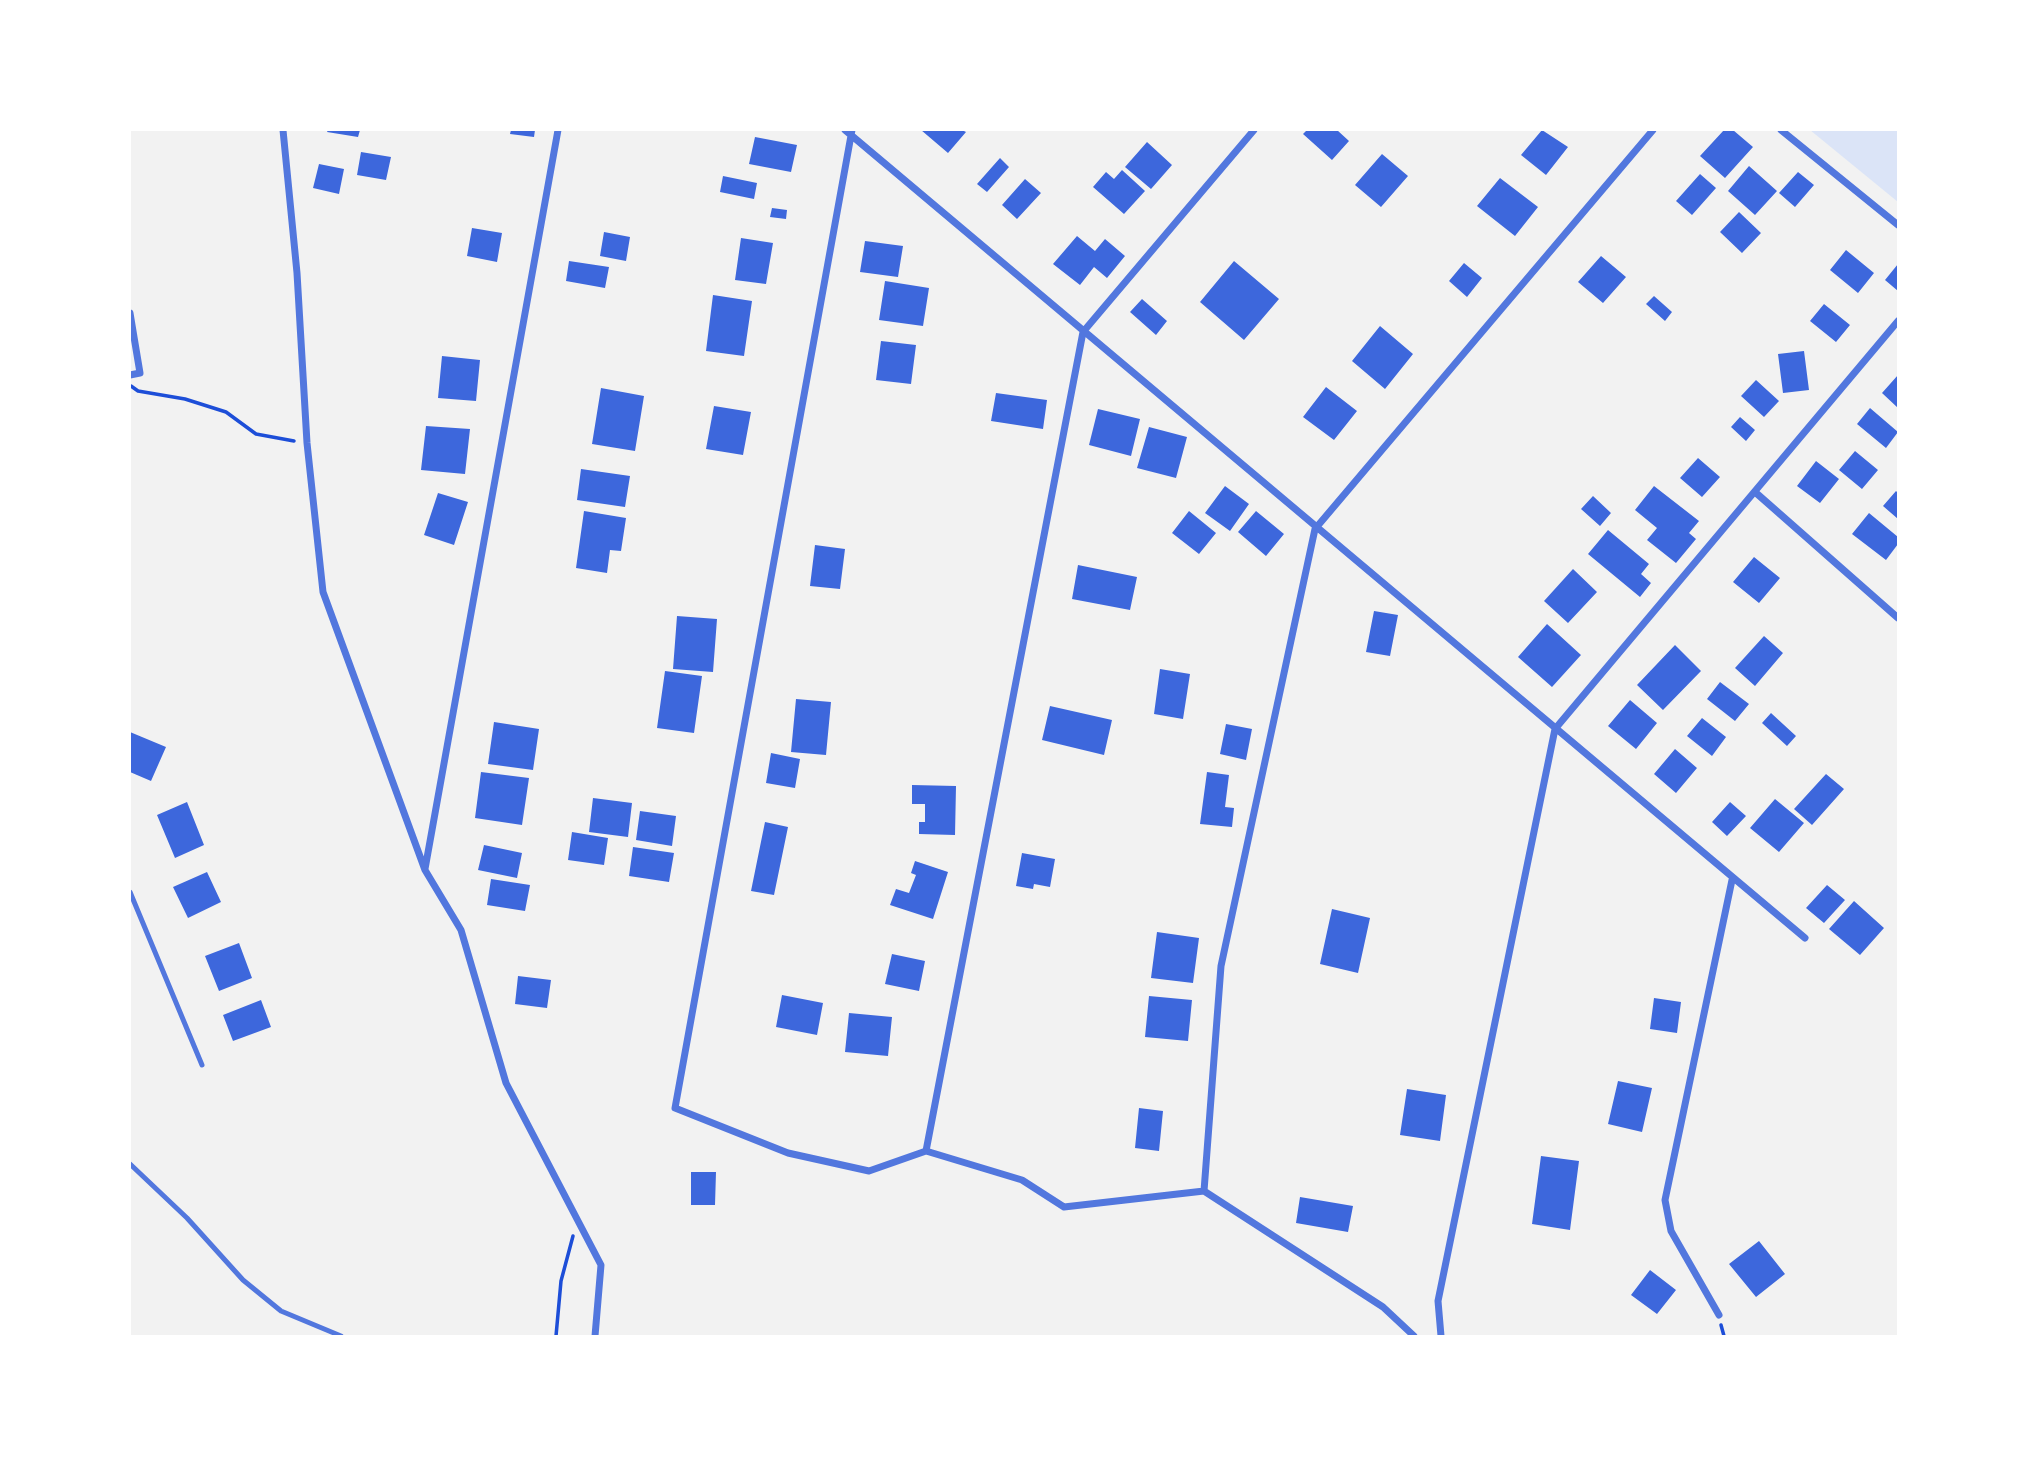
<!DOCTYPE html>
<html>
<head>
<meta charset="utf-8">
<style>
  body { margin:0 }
  #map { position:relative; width:2028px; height:1466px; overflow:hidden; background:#f2f2f2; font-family:"Fira Sans",sans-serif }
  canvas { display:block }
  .frame { position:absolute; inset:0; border:131px solid #fff; pointer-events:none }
</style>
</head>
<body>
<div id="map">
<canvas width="2028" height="1466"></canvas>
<div class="frame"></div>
</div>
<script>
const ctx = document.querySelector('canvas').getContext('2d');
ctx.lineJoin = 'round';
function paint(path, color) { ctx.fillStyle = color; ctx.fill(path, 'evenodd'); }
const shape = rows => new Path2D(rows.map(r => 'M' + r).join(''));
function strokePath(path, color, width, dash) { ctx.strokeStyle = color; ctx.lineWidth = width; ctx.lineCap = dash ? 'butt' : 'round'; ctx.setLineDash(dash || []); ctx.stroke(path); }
paint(shape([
  [1810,130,1898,130,1898,202]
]), '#dbe4f7');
paint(shape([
  [328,130,360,130,358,137,327,132],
  [511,130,535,130,534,137,510,134],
  [921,130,962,130,966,132,948,153],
  [1307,130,1337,130,1349,141,1332,160,1303,134],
  [1542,130,1568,147,1546,175,1521,155],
  [1724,130,1733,130,1753,147,1725,178,1700,156],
  [755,137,797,145,791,172,749,164],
  [1147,142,1172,165,1151,189,1125,167],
  [361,152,391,157,386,180,357,175],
  [1382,154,1408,176,1381,207,1355,185],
  [1000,158,1009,167,987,192,977,184],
  [319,164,344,169,339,194,313,188],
  [1749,166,1777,191,1755,215,1728,191],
  [1122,170,1145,191,1124,214,1093,187,1106,172,1114,179],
  [1798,172,1814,185,1795,207,1779,193],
  [1700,174,1716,188,1692,215,1676,201],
  [723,176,757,183,754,199,720,192],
  [1500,178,1538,207,1515,236,1477,206],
  [1025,179,1041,193,1017,219,1002,205],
  [772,208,787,210,786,219,770,217],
  [1739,212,1761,233,1742,253,1720,232],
  [472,228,502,233,497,262,467,256],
  [604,232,630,237,626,261,600,256],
  [1077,236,1095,251,1105,239,1125,256,1107,278,1094,267,1080,285,1053,264],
  [741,238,773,243,766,284,735,280],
  [865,241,903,246,898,277,860,272],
  [1846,250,1874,273,1858,293,1830,270],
  [1601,256,1626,277,1603,303,1578,282],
  [569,261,609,267,605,288,566,281],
  [1234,261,1279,299,1244,340,1200,302],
  [1464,263,1482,278,1467,297,1449,281],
  [1898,264,1898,291,1885,280],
  [885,281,929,288,923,326,879,320],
  [713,295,752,301,744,356,706,351],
  [1654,296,1672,312,1665,321,1646,304],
  [1142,299,1167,321,1156,335,1130,312],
  [1824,304,1850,325,1836,342,1810,321],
  [1380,326,1413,354,1385,389,1352,361],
  [881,341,916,345,911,384,876,380],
  [1804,351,1809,390,1783,393,1778,354],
  [442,356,480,360,476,401,438,398],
  [1898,375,1898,408,1882,393],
  [1756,380,1779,401,1764,417,1741,396],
  [1326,387,1357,411,1334,440,1303,417],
  [601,388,644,396,635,451,592,444],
  [996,393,1047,400,1043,429,991,421],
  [714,406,751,412,743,455,706,449],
  [1870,408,1898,432,1886,448,1857,424],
  [1098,409,1140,419,1131,456,1089,445],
  [1740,417,1755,430,1746,441,1731,427],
  [426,426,470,429,465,474,421,470],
  [1149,427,1187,437,1176,478,1137,468],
  [1855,451,1878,470,1862,489,1839,470],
  [1698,458,1720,477,1702,497,1680,478],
  [1816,461,1839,479,1820,503,1797,486],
  [581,469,630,476,625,507,577,500],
  [1225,486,1249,504,1230,531,1205,513],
  [1654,486,1699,521,1689,533,1696,539,1676,563,1647,540,1657,528,1635,510],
  [1896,491,1898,493,1898,519,1883,506],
  [438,493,468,502,454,545,424,535],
  [1593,496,1611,513,1600,526,1581,509],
  [584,511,626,518,621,551,610,550,607,573,576,568],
  [1189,511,1216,533,1199,554,1172,533],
  [1256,511,1284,534,1266,556,1238,532],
  [1869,513,1898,537,1898,544,1886,560,1852,534],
  [1608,530,1649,564,1641,574,1651,583,1640,597,1588,554],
  [815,545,845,549,840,589,810,586],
  [1754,557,1780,578,1759,603,1733,582],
  [1078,565,1137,577,1130,610,1072,599],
  [1573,569,1597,592,1568,623,1544,601],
  [1374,611,1398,615,1390,656,1366,652],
  [677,616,717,619,713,672,673,669],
  [1547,624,1581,655,1552,687,1518,657],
  [1764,636,1783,653,1755,686,1735,668],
  [1675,645,1701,671,1663,710,1637,685],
  [1160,669,1190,674,1183,719,1154,714],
  [665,671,702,676,694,733,657,728],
  [1720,682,1749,704,1735,721,1707,699],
  [796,699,831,702,826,755,791,752],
  [1630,700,1657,723,1636,749,1608,726],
  [1050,706,1112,720,1104,755,1042,740],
  [1771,713,1796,736,1787,746,1762,723],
  [1702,718,1726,737,1712,756,1687,736],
  [494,722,539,729,533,770,488,764],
  [1226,724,1252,729,1246,760,1220,754],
  [130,732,166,747,151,781,130,772],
  [1675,749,1697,768,1676,793,1654,774],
  [771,753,800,759,795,788,766,783],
  [481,772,529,778,522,825,475,818],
  [1207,772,1229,775,1225,807,1234,808,1232,827,1200,824],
  [1826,774,1844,789,1812,825,1794,809],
  [912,785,956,786,955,835,919,834,919,822,925,822,925,804,912,804],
  [593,798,632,803,628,837,589,832],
  [1775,799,1804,823,1779,852,1750,828],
  [187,802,204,845,175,858,157,815],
  [1730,802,1746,816,1727,836,1712,822],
  [640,811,676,816,672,846,636,840],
  [765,822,788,827,774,895,751,891],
  [572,832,608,838,604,865,568,860],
  [484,845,522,853,517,878,478,870],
  [633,847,674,853,669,882,629,876],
  [1022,853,1055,859,1050,887,1034,884,1033,889,1016,886],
  [915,861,948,872,933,919,890,905,896,889,909,893,916,875,911,873],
  [207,872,221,902,188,918,173,887],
  [491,879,530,885,525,911,487,905],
  [1827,885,1845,900,1824,923,1806,908],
  [1854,901,1884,928,1860,955,1829,929],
  [1332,909,1370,918,1358,973,1320,964],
  [1157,932,1199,938,1193,983,1151,978],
  [239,943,252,978,219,991,205,956],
  [892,954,925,961,919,991,885,984],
  [518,976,551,980,547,1008,515,1004],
  [782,995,823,1003,817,1035,776,1027],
  [1149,996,1192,1000,1188,1041,1145,1037],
  [1654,998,1681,1002,1677,1033,1650,1029],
  [261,1000,271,1027,233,1041,223,1015],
  [849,1013,892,1017,888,1056,845,1052],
  [1618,1081,1652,1088,1642,1132,1608,1124],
  [1407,1089,1446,1095,1440,1141,1400,1135],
  [1139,1108,1163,1111,1159,1151,1135,1148],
  [1541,1156,1579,1161,1570,1230,1532,1224],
  [691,1172,716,1172,715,1205,691,1205],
  [1300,1197,1353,1206,1348,1232,1296,1223],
  [1759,1241,1785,1274,1756,1297,1729,1264],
  [1650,1270,1676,1290,1657,1314,1631,1295]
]), '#3d67dc');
strokePath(shape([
  [131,386,138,391,185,399,226,412,256,434,294,441],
  [1721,1325,1724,1336],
  [556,1336,561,1281,573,1236]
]), '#1d4ed8', 3.5);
strokePath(shape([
  [130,892,202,1065],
  [130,1164,187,1218,243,1280,281,1311,341,1336]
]), '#5277de', 5);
strokePath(shape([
  [283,130,297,273,307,443,323,592,425,870,461,930,506,1083,601,1265,595,1336],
  [845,130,1805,938],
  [852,130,675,1108,788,1153,869,1171,926,1151,1022,1180,1064,1207,1204,1191,1383,1307,1414,1336],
  [1781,130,1898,225],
  [130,313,140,373,130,375],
  [1755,492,1898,618],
  [425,869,558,130],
  [926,1151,1083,332,1254,130],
  [1204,1191,1221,966,1315,529,1653,130],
  [1719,1315,1671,1231,1665,1200,1732,880],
  [1441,1336,1438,1301,1555,729,1898,321]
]), '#5277de', 7);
</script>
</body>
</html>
